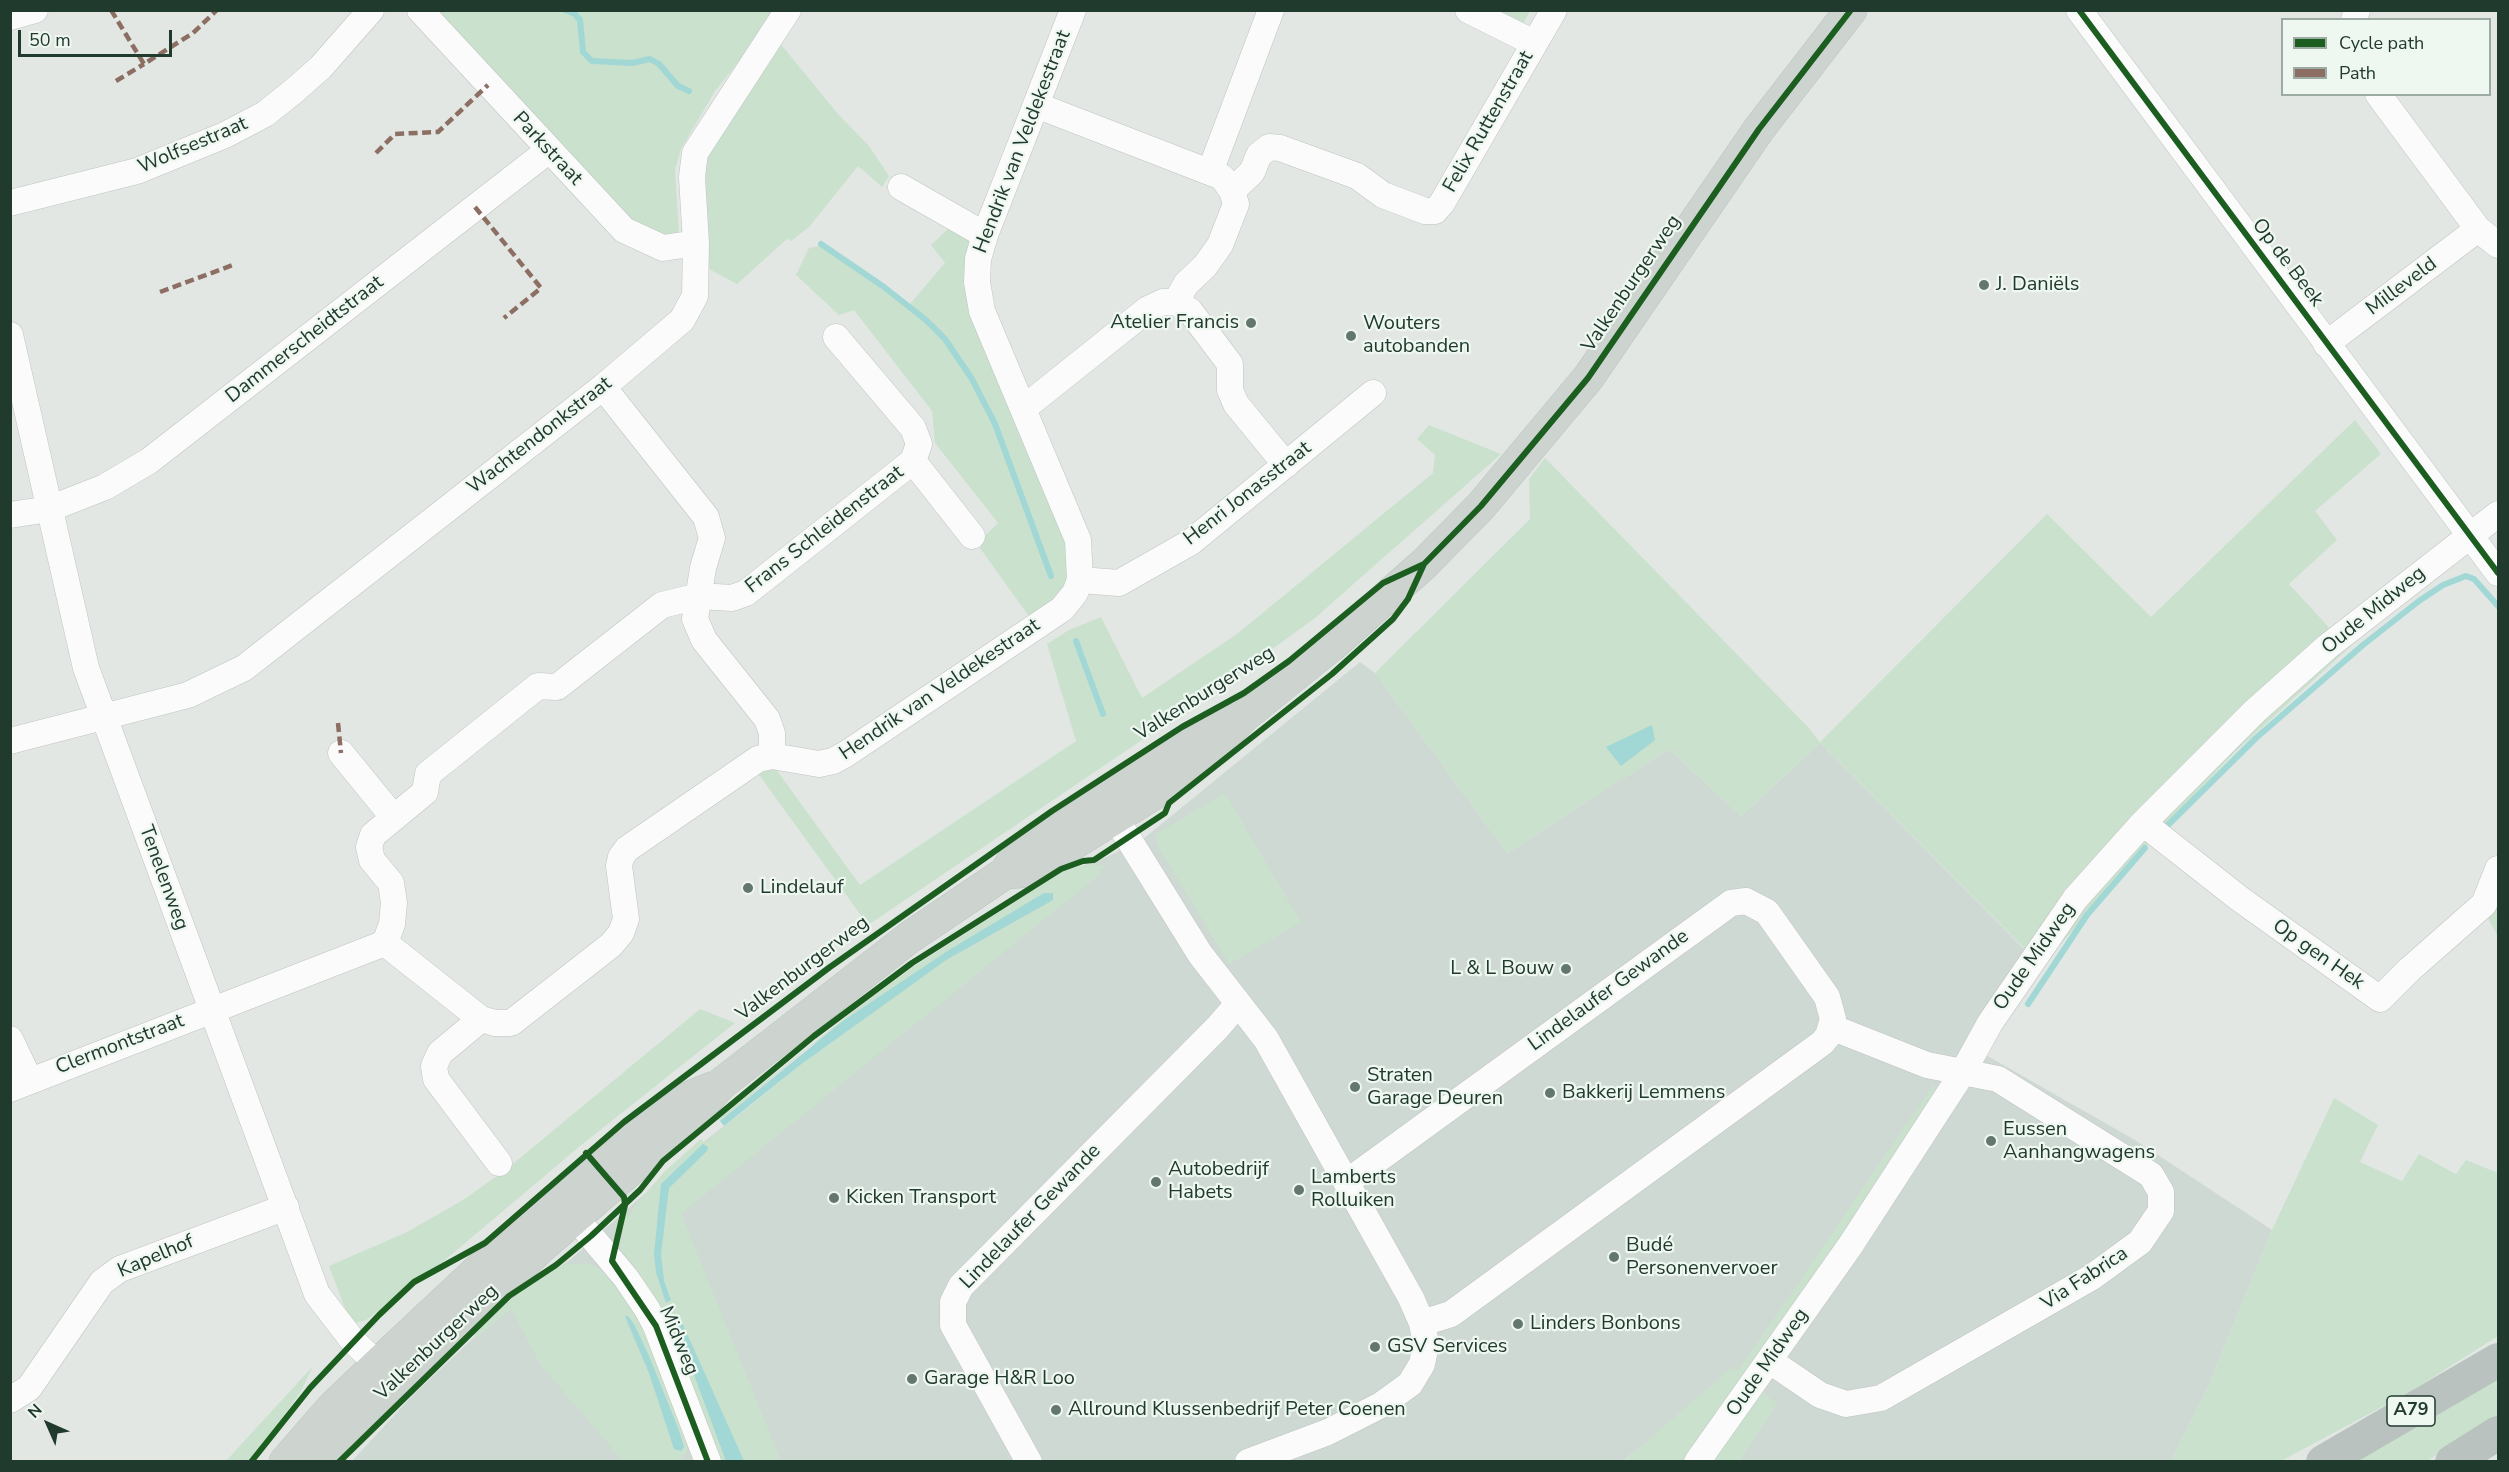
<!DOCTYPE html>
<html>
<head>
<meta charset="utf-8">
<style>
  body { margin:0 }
  #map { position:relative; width:2509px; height:1472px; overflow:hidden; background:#e2e7e4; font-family:"Nunito Sans",sans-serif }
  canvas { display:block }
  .frame { position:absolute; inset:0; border:12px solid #203a2e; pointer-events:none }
  .legend { position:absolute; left:2281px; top:18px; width:210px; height:78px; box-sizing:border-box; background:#eff7f1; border:2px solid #9caba3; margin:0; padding:8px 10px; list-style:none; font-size:18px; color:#203a2e }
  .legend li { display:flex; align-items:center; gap:12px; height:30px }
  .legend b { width:30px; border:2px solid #9caba3 }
  .north { position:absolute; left:18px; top:1394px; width:60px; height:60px; -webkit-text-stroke:4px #eff7f1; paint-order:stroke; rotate:315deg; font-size:16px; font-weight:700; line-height:24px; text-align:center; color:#203a2e }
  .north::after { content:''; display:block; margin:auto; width:21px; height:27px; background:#203a2e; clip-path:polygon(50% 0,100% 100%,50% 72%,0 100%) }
  .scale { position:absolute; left:18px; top:30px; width:154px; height:27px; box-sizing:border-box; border:3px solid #203a2e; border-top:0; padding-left:8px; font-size:18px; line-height:21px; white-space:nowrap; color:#203a2e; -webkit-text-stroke:4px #eff7f1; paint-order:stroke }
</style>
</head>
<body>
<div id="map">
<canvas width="2509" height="1472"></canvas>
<div class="frame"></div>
<ul class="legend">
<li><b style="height:8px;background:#1b5e20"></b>Cycle path</li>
<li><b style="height:8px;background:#8d6e63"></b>Path</li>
</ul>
<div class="north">N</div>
<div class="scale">50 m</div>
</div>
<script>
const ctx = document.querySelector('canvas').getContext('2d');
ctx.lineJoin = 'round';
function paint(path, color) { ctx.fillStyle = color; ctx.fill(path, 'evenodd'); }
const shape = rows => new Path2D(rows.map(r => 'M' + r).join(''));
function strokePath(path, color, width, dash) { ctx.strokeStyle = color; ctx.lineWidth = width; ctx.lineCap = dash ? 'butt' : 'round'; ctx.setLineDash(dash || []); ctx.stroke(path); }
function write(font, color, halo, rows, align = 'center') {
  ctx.font = font + ' "Nunito Sans",sans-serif'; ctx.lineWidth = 4.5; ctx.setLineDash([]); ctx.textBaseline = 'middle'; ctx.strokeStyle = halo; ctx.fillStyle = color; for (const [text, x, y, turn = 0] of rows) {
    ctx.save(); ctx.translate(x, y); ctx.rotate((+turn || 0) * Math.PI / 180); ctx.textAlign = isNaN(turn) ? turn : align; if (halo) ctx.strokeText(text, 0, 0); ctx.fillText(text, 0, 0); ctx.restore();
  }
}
paint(shape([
  [1360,662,1375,673,1507,853,1669,749,1741,816,1820,743,2027,952,1984,1054,2135,1140,2272,1230,2208,1387,2171,1461,1739,1461,1776,1405,1636,1451,1623,1461,351,1462,413,1395,523,1291,571,1259,702,1143,955,949,1060,880,1143,839]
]), '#cfd9d3');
paint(shape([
  [433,11,775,11,765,29,715,91,681,149,675,170,679,234,667,235,647,233,627,216],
  [1488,11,1530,11,1521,27],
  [779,42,838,114,869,146,889,176,882,187,858,166,809,227,791,241,787,239,737,284,705,267,706,157],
  [950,227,971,239,964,280,971,308,1065,520,1074,570,1058,597,1031,619,977,544,998,523,935,443,932,411,854,310,839,315,796,275,809,248,825,245,860,267,910,304,945,263,931,245],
  [2355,420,2381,454,2315,511,2337,540,2289,584,2334,633,2352,645,2236,751,2147,845,2040,968,2027,951,1820,743,1741,816,1669,749,1507,853,1375,673,1530,519,1529,479,1545,458,1809,728,1820,742,2047,514,2151,617],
  [1429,425,1501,454,1315,618,1213,692,868,925,757,772,770,761,860,885,1076,741,1047,644,1069,630,1101,617,1142,698,1237,634,1433,473,1435,455,1417,439],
  [1225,793,1301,922,1229,964,1156,843,1156,834],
  [1087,864,1091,864,1107,867,1109,867,1102,868,1099,875,681,1214,781,1461,744,1461,679,1316,674,1316,726,1461,718,1461,641,1280,620,1249,625,1215,629,1216,632,1209,664,1172,701,1139,705,1143,799,1066,946,960,1050,902,1054,897,1053,893,1044,893,1004,918,808,1048,720,1121,718,1119,868,1000,916,965,1062,872],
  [704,1144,708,1147,707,1151,669,1188,661,1254,664,1282,670,1300,666,1303,662,1295,661,1196,661,1184],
  [2498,905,2498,937,2487,916],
  [700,1009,735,1023,580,1146,445,1260,366,1320,351,1324,329,1266,407,1232,463,1200,508,1168],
  [1933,1085,1935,1097,1747,1379,1777,1404,1739,1461,1623,1462,1732,1367,1738,1371],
  [2334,1098,2378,1125,2360,1162,2402,1181,2419,1154,2456,1174,2466,1160,2498,1173,2498,1336,2408,1393,2281,1461,2171,1461,2208,1387,2272,1230],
  [568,1264,589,1264,603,1270,642,1325,689,1440,686,1453,679,1462,675,1458,669,1461,623,1461,540,1364,511,1309,475,1339,474,1333,515,1295,558,1267],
  [625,1319,649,1356,684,1447,674,1448,649,1373],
  [313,1366,300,1393,251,1461,226,1461],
  [2498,1375,2498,1417,2430,1459,2424,1462,2349,1462]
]), '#cae1cd');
paint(shape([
  [1652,725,1655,740,1621,766,1606,747],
  [1044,893,1053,893,1053,900,946,960,799,1066,724,1126,720,1121,843,1021,949,950],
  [703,1144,708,1147,707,1151,669,1188,661,1254,664,1281,671,1300,666,1303,656,1272,654,1254,661,1184],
  [625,1316,628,1316,634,1324,649,1356,678,1428,684,1447,681,1451,674,1449,649,1373],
  [674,1316,679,1316,744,1461,726,1461,673,1318]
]), '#a1d7d5');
strokePath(shape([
  [565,10,575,14,580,20,583,52,592,61,632,63,650,59,659,64,678,86,689,91],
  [821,244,884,287,926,320,945,339,972,379,995,424,1051,576],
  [1076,641,1103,714],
  [2167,826,2256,738,2363,645,2419,601,2443,585,2466,576,2474,579,2498,606],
  [2028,1004,2087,915,2145,848]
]), '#a1d7d5', 6);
const minor = shape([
  [420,10,624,230,663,248,696,243],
  [1468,10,1534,43],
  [2079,10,2498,573],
  [10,17,35,10],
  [2354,20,2357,10],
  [2378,94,2478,229,2498,245],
  [1210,172,1271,10],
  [901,187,985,235],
  [1232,191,1252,172,1259,155,1269,147,1280,148,1357,176,1383,195,1425,211,1435,211,1442,203,1554,10],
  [10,203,137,171,225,135,265,114,295,90,321,67,371,10],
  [1176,302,1190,311,1230,364,1230,390,1236,404,1286,465],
  [10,335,86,668,317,1294,353,1341,391,1377],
  [836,337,913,428,919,444,913,461],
  [2326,344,2478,229],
  [603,387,706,517,712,538,703,568,695,619,704,640,767,719,772,733,772,756],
  [1024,408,1148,309,1163,302,1176,302,1186,284,1205,266,1220,245,1236,204,1232,191,1222,177,1036,105],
  [913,461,972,536],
  [10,515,49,509,105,487,149,461,549,150],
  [1080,580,1119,583,1191,542,1373,393],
  [10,741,188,695,244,668,603,387,682,320,695,296,696,243,692,177,695,153,788,10],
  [341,753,394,818],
  [1105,801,1200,954,1266,1039,1411,1298,1422,1323,1426,1344,1422,1364,1410,1384,1381,1405,1328,1432,1248,1462],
  [2143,823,2240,899,2380,999,2409,970,2484,904,2498,869],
  [385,943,392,924,394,903,391,883,372,860,369,847,373,835,425,792,428,774,538,686,557,687,662,605,699,596,732,598,746,593,913,461],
  [481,1019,440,1053,434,1066,436,1079,499,1163],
  [10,1039,30,1081],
  [10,1089,385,943,481,1019,495,1023,511,1023,611,945,621,933,626,919,619,866,621,857,627,849,758,759,772,756,819,764,833,761,846,754,1062,609,1075,593,1080,580,1078,540,982,311,977,282,978,259,985,235,1073,10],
  [1347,1182,1731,903,1746,901,1767,912,1827,997,1833,1019,1828,1036,1822,1043,1451,1314,1422,1323],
  [563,1203,626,1278,647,1309,656,1326,708,1462],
  [1770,1361,1820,1395,1846,1404,1881,1398,2092,1277,2140,1242,2161,1211,2161,1192,2151,1175,1998,1079,1927,1065,1831,1027],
  [10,1400,29,1388,102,1282,120,1269,286,1207],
  [1029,1462,953,1325,953,1302,961,1286,1217,1028,1237,1005],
  [1697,1462,1850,1246,1963,1072,1990,1023,2075,899,2143,823,2255,711,2327,647,2498,514]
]);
const major = shape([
  [1005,873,1029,871,1160,790,1205,757,1243,717,1331,646,1424,564,1481,506,1588,378,1759,129,1851,10],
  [285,1462,331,1409,378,1364,522,1229,646,1122,675,1103,712,1088],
  [315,1462,540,1248,688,1120,721,1084,910,937,1005,873,1018,853,1192,737,1234,720]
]);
const highway = shape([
  [2323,1462,2498,1360],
  [2452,1462,2498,1433]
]);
strokePath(minor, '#bfc4c1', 27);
strokePath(major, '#bbc4c0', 33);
strokePath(highway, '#bbc4c0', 34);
strokePath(minor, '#fbfbfb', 26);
strokePath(major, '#cdd4d0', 32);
strokePath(highway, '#b9c2be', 33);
strokePath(shape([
  [111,10,144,64,193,33,217,10],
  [116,81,144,64],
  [376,153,395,134,438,132,488,85],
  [475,207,541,288,504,318],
  [160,292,233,265],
  [338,723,341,753]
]), '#8d6e63', 4.5, [9, 4.5]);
strokePath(shape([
  [2079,10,2498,573],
  [586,1153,624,1197,625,1205,612,1261,656,1326,708,1462],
  [251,1462,310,1388,379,1315,414,1282,485,1243,624,1122,830,967,1052,811,1182,727,1244,693,1289,661,1383,583,1424,564],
  [339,1462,509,1296,556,1265,591,1236,640,1190,663,1161,814,1036,912,963,1061,869,1083,861,1094,860,1165,813,1169,803,1332,674,1393,619,1408,599,1424,564,1481,506,1588,378,1759,129,1851,10]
]), '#1b5e20', 6);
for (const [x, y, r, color] of [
  [1984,285,6,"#64776e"],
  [1251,323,6,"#64776e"],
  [1351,336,6,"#64776e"],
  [748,888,6,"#64776e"],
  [1566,969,6,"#64776e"],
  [1355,1087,6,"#64776e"],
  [1550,1093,6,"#64776e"],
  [1991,1141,6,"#64776e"],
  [1156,1182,6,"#64776e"],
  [1299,1190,6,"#64776e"],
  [834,1198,6,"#64776e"],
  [1614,1257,6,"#64776e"],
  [1518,1324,6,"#64776e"],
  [1375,1347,6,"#64776e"],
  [912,1379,6,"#64776e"],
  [1056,1410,6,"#64776e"]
]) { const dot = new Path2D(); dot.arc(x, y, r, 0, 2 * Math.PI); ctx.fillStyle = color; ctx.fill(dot); strokePath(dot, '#eff7f1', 2); }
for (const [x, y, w] of [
  [2411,1411,48]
]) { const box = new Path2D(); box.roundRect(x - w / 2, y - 15, w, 30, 4.5); ctx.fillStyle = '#eff7f1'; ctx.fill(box); strokePath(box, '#203a2e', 1.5); }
write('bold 18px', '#203a2e', null, [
  ["A79",2411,1411]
]);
write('20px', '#203a2e', '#eff7f1', [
  ["Felix Ruttenstraat",1489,122,-60],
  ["Hendrik van Veldekestraat",1023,142,-69],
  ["Wolfsestraat",193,146,-23],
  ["Parkstraat",547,149,47],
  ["Op de Beek",2287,263,53],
  ["Valkenburgerweg",1632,284,-56],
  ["Milleveld",2402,287,-37],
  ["Dammerscheidtstraat",305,340,-38],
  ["Wachtendonkstraat",540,436,-38],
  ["Henri Jonasstraat",1248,494,-38],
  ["Frans Schleidenstraat",825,530,-38],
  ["Oude Midweg",2374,611,-39],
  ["Hendrik van Veldekestraat",940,690,-34],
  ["Valkenburgerweg",1205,694,-32],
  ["Tenelenweg",163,878,70],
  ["Op gen Hek",2318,955,35],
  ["Oude Midweg",2035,957,-55],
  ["Valkenburgerweg",803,969,-37],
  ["Lindelaufer Gewande",1609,991,-36],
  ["Clermontstraat",120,1045,-21],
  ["Lindelaufer Gewande",1031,1217,-46],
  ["Kapelhof",156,1257,-23],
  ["Via Fabrica",2085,1279,-33],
  ["Midweg",678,1341,67],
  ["Valkenburgerweg",437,1343,-43],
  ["Oude Midweg",1768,1363,-55]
]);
write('20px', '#203a2e', '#eff7f1', [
  ["J. Daniëls",1996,285],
  ["Atelier Francis",1239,323,"right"],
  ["Wouters",1363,324],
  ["autobanden",1363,347],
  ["Lindelauf",760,888],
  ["L & L Bouw",1554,969,"right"],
  ["Straten",1367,1076],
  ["Garage Deuren",1367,1099],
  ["Bakkerij Lemmens",1562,1093],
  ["Eussen",2003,1130],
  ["Aanhangwagens",2003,1153],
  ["Autobedrijf",1168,1170],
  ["Habets",1168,1193],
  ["Lamberts",1311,1178],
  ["Rolluiken",1311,1201],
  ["Kicken Transport",846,1198],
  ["Budé",1626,1246],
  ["Personenvervoer",1626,1269],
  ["Linders Bonbons",1530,1324],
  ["GSV Services",1387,1347],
  ["Garage H&R Loo",924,1379],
  ["Allround Klussenbedrijf Peter Coenen",1068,1410]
], 'left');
</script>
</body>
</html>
